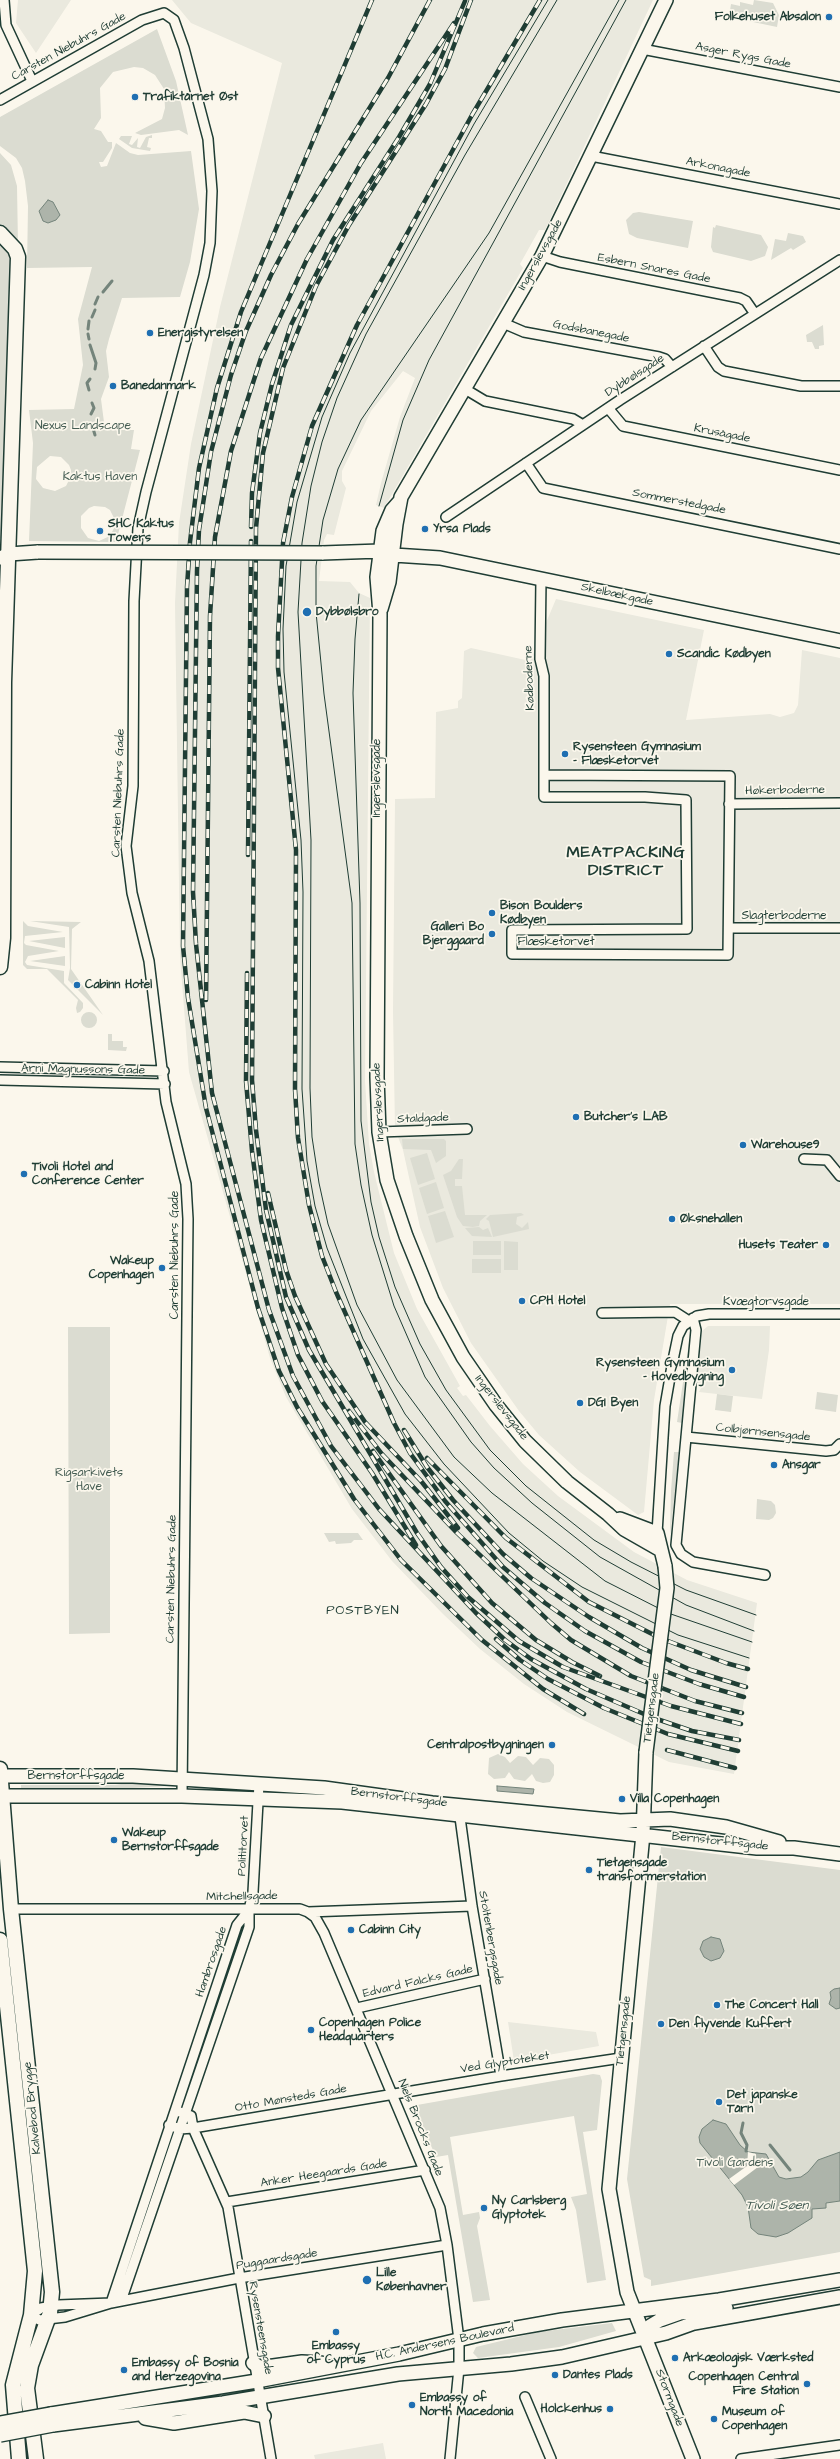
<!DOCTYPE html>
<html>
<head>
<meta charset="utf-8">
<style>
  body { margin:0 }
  canvas { display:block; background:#fbf7ec }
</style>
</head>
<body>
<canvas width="840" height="2459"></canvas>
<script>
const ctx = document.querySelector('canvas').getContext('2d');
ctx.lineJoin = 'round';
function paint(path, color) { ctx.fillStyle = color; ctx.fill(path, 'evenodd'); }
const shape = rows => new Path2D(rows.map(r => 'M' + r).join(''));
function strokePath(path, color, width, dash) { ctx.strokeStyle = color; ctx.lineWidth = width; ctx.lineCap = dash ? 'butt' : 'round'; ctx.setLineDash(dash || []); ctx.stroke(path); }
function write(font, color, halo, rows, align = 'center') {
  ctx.font = font + ' "Architects Daughter",sans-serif'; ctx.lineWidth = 3.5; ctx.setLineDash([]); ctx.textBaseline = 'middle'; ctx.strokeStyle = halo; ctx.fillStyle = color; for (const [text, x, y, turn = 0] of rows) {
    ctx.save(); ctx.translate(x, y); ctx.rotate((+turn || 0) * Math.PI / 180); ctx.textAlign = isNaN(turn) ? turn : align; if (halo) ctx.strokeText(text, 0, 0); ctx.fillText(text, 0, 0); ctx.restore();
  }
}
paint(shape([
  [18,0,71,0,36,53,16,23],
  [172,0,653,0,545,230,539,230,520,264,523,268,384,508,376,505,381,483,400,417,415,378,403,371,371,411,342,471,342,481,346,488,334,535,327,534,324,540,319,581,350,582,359,593,370,598,365,1081,369,1144,374,1172,394,1253,417,1309,460,1386,457,1388,463,1396,466,1395,490,1426,523,1464,558,1496,634,1552,687,1580,757,1603,734,1774,669,1762,567,1712,524,1684,480,1649,443,1614,392,1561,352,1509,286,1397,270,1358,189,1072,180,957,175,603,179,523,191,444,220,307,282,63,191,23],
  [556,599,704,630,686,720,770,714,780,717,794,713,798,705,802,650,840,658,840,1304,670,1304,654,1400,644,1512,638,1515,580,1472,539,1435,519,1411,471,1343,443,1288,420,1227,403,1150,395,1129,393,1011,395,799,435,798,436,712,458,708,458,701,462,698,464,651,471,648,530,661],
  [708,1326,770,1326,769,1350,762,1399,699,1392,702,1386,697,1382,702,1331],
  [508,2022,596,2032,599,2046,514,2061],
  [383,2443,386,2459,315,2459,314,2455]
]), '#eae9de');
paint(shape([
  [754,0,773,3,779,15,777,27,729,17,731,4,740,6,740,2,753,5],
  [157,29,176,81,188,135,179,130,141,135,135,133,162,119,165,108,164,89,155,75,143,68,134,67,113,72,100,88,101,118,94,129,101,131,108,142,112,142,112,148,103,162,99,162,101,167,107,166,116,143,130,153,138,155,191,151,199,209,190,262,180,297,122,298,109,339,106,351,109,377,101,399,105,430,134,430,131,449,140,450,116,542,29,541,33,443,29,410,74,409,83,365,78,319,92,267,27,268,28,206,25,181,22,168,16,158,0,146,0,117],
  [50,456,61,457,69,465,71,470,71,476,66,486,55,491,43,488,36,479,37,467],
  [94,506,105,507,110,510,115,520,115,526,110,536,99,541,88,538,81,528,81,516,89,508],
  [152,135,152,138,149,138,147,147,151,148,150,151,132,148,119,139,121,136,132,136,129,144,132,145,138,138,137,147,140,148,146,137],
  [0,153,11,165,17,186,18,246,0,228],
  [639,212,693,221,688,248,637,238,629,234,626,220,633,213],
  [716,225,761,235,768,247,765,256,751,261,713,252,711,247,713,227,715,228],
  [788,233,803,236,806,242,793,250,791,248,771,260,775,239,786,241],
  [0,240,12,254,4,538,0,538],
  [823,325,824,345,819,346,819,349,815,349,812,342,807,342,806,335],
  [23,921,28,926,63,932,25,936,24,943,26,945,59,951,28,956,25,962,27,965,64,971,64,983,83,1003,83,1008,80,1012,77,1013,76,1008,78,1000,47,969,27,969,23,965],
  [30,921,81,922,72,929,71,969,103,1015,68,980,70,968,69,927],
  [65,937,65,948,29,941],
  [65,956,65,966,30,961],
  '81 1020a8 8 0 1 1 16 0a8 8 0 1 1-16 0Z',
  [108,1034,112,1034,112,1041,123,1041,123,1047,127,1047,126,1051,108,1050],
  [402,1139,444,1139,446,1141,446,1156,436,1163,431,1150,403,1149],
  [427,1153,435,1179,418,1185,410,1158],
  [459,1159,463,1159,462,1179,455,1179,455,1186,462,1186,465,1215,487,1215,480,1221,479,1226,473,1227,463,1226,457,1217,443,1175,451,1171],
  [436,1182,444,1208,427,1214,419,1188],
  [445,1211,454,1237,436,1243,428,1216],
  [521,1213,524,1215,517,1217,516,1224,522,1228,528,1222,529,1229,493,1237,489,1221,486,1219,490,1215],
  [479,1227,483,1230,488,1228,492,1237,472,1236,465,1228],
  [473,1241,501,1241,501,1255,473,1255],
  [504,1241,518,1242,518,1270,504,1270],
  [472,1259,501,1259,501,1273,472,1273],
  [68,1327,110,1327,110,1633,69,1634],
  [690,1336,692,1336,682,1423,677,1422],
  [817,1392,838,1395,836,1412,815,1409],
  [717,1394,733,1396,731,1412,715,1410],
  [674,1452,679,1452,670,1537,671,1491],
  [757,1499,771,1501,775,1505,776,1513,773,1518,769,1520,756,1519],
  [324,1533,358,1533,363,1540,354,1540,351,1543,336,1544,335,1541,329,1542],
  [498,1754,505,1757,510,1763,518,1756,526,1757,533,1765,540,1758,549,1759,554,1765,554,1775,550,1782,543,1783,536,1781,532,1774,525,1781,514,1779,509,1772,505,1778,494,1779,488,1774,489,1758],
  [134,1782,168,1782,168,1786,114,1789,21,1789,21,1785,115,1785],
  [661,1847,840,1870,840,2252,651,2286,651,2280,644,2277,627,2179],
  [593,2074,600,2075,602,2081,597,2130,583,2132,606,2280,587,2283,576,2210,571,2197,587,2194,574,2116,450,2137,463,2215,479,2212,480,2218,477,2226,490,2300,473,2302,448,2155,436,2157,415,2109,417,2105],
  [612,2323,616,2331,559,2347,478,2358,473,2353,476,2347,538,2332]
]), '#dbdcd1');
const water = shape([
  [48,200,53,202,60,215,56,220,48,223,43,221,39,211,48,200],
  [497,1786,534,1789,533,1794,497,1791,497,1786],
  [711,1937,720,1939,724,1951,720,1958,711,1961,704,1957,700,1949,703,1941,711,1937],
  [840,1988,840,2008,836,2009,829,2004,831,1998,830,1992,834,1989,840,1988],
  [713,2120,726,2124,740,2145,748,2152,766,2154,779,2177,786,2179,801,2177,808,2172,818,2160,840,2152,840,2201,826,2203,826,2208,812,2209,812,2218,788,2233,776,2237,758,2234,751,2228,748,2207,742,2195,700,2143,699,2137,702,2129,713,2120]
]);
paint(water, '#adb4aa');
strokePath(water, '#74847b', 1);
paint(shape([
  [748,2152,756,2154,754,2162,758,2167,734,2185,729,2179,747,2166]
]), '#fbf7ec');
strokePath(shape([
  [103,292,112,281],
  [95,304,98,297],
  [92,317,95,310],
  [88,329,89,321],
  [88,334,89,339],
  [90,345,96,363,95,369],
  [89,390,87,383,90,379],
  [91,414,94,408,92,403],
  [92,425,95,435],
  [743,2123,741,2133,747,2145,746,2151],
  [770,2145,790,2170]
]), '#74847b', 3);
const street = shape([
  [4,0,6,25,32,81],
  [642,49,840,87],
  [0,100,142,20,164,13,174,20,184,48,208,139,212,191,210,243,204,275,146,492,138,528,134,601,133,786,126,846,132,893,149,961,166,1102,186,1184,188,1219,182,1796],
  [591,156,840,204],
  [542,256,560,262,740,298,746,301,755,314],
  [503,323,524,332,659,357,665,359,672,367],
  [704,346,718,367,724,371,801,386,840,386],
  [465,389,485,401,573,419,583,425],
  [608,408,623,426,840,470],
  [526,463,543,488,840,549],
  [446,517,620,400,840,260],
  [541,579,540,659,544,676,544,797,645,797,686,800,687,929,512,930,512,954,728,955,730,776,544,775],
  [729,804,840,803],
  [729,928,840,928],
  [0,1067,164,1071],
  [0,1080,165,1084],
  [379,1132,467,1129],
  [804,1159,827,1160,840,1176],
  [602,1313,675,1312,689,1321],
  [693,1318,696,1330,676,1545,681,1554,693,1562,765,1575],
  [686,1437,826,1451,834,1450,840,1444],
  [657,1533,665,1406,673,1360,678,1336,683,1326,697,1316,709,1314,840,1314],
  [459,1810,472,1906,501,2076],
  [11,1909,300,1909,308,1912,472,1906],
  [308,1912,315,1917,324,1933,440,2208,447,2245,459,2340,459,2368,450,2459],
  [357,2008,485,1979],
  [180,2112,191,2116,193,2128,228,2207,271,2459],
  [169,2125,180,2129,193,2128,501,2076,621,2058],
  [227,2202,425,2170],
  [121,2301,249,1927,249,1910,253,1892,259,1784],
  [111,2303,58,2305,41,2308,31,2315,39,2320,65,2317,111,2303,239,2278,447,2245],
  [111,2303,237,1925,249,1910],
  [525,2397,551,2459],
  [741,2459,840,2445]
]);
const secondary = shape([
  [400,501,392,510,383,531,377,577,380,614,377,1077,379,1132,387,1180,406,1236,432,1300,463,1357,496,1405,525,1441,567,1482,608,1514,624,1529,659,1549],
  [322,553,380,551,394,555,440,558,840,641],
  [0,558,9,554,38,552],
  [381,609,389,582,396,524,401,497,542,256,666,0],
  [620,1519,657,1533,665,1566],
  [646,1752,643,1834,609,2189,627,2292,693,2459],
  [0,1776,133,1776,324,1788,432,1803,620,1821,670,1819,726,1827,779,1842],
  [0,1796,182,1796,342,1802,757,1848,794,1848,840,1854],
  [646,2338,650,2326,660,2320,680,2313,726,2308],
  [253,2363,259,2367,266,2367,302,2362,321,2363],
  [51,2414,257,2381,399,2354,483,2334,562,2320,719,2300,840,2280],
  [145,2418,174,2423,244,2412,264,2416],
  [53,2425,223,2403,398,2374,511,2364,562,2357,666,2333,694,2323,840,2297]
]);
const primary = shape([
  [0,233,15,249,18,257,4,682,3,938,0,967],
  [0,1769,11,1909,52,2292,50,2313,31,2365,27,2388,36,2459],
  [0,1940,35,2271,31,2315,13,2385,19,2459]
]);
strokePath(street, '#1f3d34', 12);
strokePath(secondary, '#1f3d34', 16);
strokePath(primary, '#1f3d34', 17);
strokePath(street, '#fbf7ec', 9);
strokePath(secondary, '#fbf7ec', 13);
strokePath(primary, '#fbf7ec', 14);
strokePath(shape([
  [548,0,474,124,350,353,322,417,297,502,286,566,283,629,284,672,301,840,303,892,302,1089,307,1161,315,1206,327,1248,363,1339,405,1414,444,1464,509,1533,543,1561,582,1587,678,1635,749,1658],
  [557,0,465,155,366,334,337,398,322,442,311,486,302,543,298,612,311,840,310,1088,312,1137,319,1183,328,1224,357,1305,397,1380,454,1457,492,1493,605,1581,668,1613,752,1642],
  [619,0,489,233,361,420,338,469,323,520,316,566,316,612,324,694,352,903,355,1144,361,1185,372,1235,394,1306,425,1377,471,1442,494,1468,532,1503,600,1557,686,1605,754,1631],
  [379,506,403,420,429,360,626,0],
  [359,594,355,639,353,693,360,903,361,1121,371,1202,379,1237,395,1287,420,1344,446,1390,490,1450,526,1486,594,1540,631,1562,686,1590,756,1615]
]), '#1f3d34', 1);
const rail = shape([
  [372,0,241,312,217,388,199,468,190,542,187,587,183,946,188,998,206,1108,258,1308,279,1371,297,1407,354,1499,401,1560,482,1640,543,1689,584,1714],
  [430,0,388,78,298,224,271,275,246,331,231,375,211,452,199,530,197,571,193,892,196,944,212,1093,269,1310,293,1376,331,1446,379,1509,476,1613,505,1640,531,1659,586,1689,651,1717,692,1731,739,1740],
  [471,0,445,69,426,104,349,225,316,286,283,368,263,453,256,528,252,1080,256,1130,266,1210,286,1297,309,1350,417,1533,441,1567,468,1597,519,1641,563,1667,671,1706,741,1724],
  [540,0,472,115,357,325,312,426,292,497,283,543,278,636,278,668,296,850,295,1089,298,1138,309,1205,322,1256,336,1292,394,1423,410,1453,445,1501,503,1567,545,1603,585,1631,641,1662,699,1684,744,1697],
  [251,527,252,493,260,433,272,384,291,325,333,240,399,137,430,84,465,1],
  [248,855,251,541],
  [247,973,246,1081,252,1151,261,1220,282,1308,298,1355,322,1401,372,1473,416,1545],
  [206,1000,210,616,215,537,231,451,261,358,307,259,361,163,454,23],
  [268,1193,286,1270,295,1296,326,1364,365,1422,421,1481,458,1528],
  [349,1411,382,1454,456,1532,551,1623,571,1640,631,1676,695,1701,742,1713],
  [404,1430,427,1467,453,1500,503,1554,531,1578,589,1617,642,1648,691,1670,746,1687],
  [373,1451,441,1546,492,1603,536,1640,572,1662,600,1676],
  [427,1458,506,1538,589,1602,660,1638,726,1663,748,1669],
  [496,1639,520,1660,548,1679,604,1708,668,1734,738,1751],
  [667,1750,735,1768]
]);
strokePath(rail, '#1f3d34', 4.5);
strokePath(rail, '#fbf7ec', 3, [9]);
const secondaryBridge = shape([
  [38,552,322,553],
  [646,1752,667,1588,665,1566],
  [0,2423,51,2414],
  [0,2435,53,2425]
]);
strokePath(secondaryBridge, '#1f3d34', 16, []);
strokePath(secondaryBridge, '#fbf7ec', 13);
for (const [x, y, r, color] of [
  [829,17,4,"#1f6fb2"],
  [135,97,4,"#1f6fb2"],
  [150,333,4,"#1f6fb2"],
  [113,386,4,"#1f6fb2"],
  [425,529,4,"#1f6fb2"],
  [100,531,4,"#1f6fb2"],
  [307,612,5,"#1f6fb2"],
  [669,654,4,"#1f6fb2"],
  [565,754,4,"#1f6fb2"],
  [492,913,4,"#1f6fb2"],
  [492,934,4,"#1f6fb2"],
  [77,985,4,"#1f6fb2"],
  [576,1117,4,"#1f6fb2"],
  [743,1145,4,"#1f6fb2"],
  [24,1174,4,"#1f6fb2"],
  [672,1219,4,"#1f6fb2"],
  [826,1245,4,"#1f6fb2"],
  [162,1268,4,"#1f6fb2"],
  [522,1301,4,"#1f6fb2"],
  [732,1370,4,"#1f6fb2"],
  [580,1403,4,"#1f6fb2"],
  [774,1465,4,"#1f6fb2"],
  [552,1745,4,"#1f6fb2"],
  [622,1799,4,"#1f6fb2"],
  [114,1840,4,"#1f6fb2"],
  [589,1870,4,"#1f6fb2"],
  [351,1930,4,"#1f6fb2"],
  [717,2005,4,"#1f6fb2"],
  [661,2024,4,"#1f6fb2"],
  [311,2030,4,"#1f6fb2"],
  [719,2102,4,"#1f6fb2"],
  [484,2208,4,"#1f6fb2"],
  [367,2280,5,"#1f6fb2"],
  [336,2332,4,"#1f6fb2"],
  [675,2358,4,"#1f6fb2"],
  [124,2370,4,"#1f6fb2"],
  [555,2375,4,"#1f6fb2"],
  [807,2384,4,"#1f6fb2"],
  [412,2405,4,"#1f6fb2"],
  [610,2409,4,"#1f6fb2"],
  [714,2419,4,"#1f6fb2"]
]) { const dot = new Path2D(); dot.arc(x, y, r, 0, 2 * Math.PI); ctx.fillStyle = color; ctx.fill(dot); strokePath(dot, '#fbf7ec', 1.5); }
write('bold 12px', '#1f3d34', '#fbf7ec', [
  ["Folkehuset Absalon",821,17,"right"],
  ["Trafiktårnet Øst",143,97],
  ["Energistyrelsen",158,333],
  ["Banedanmark",121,386],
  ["SHC Kaktus",108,524],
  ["Towers",108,538],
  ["Yrsa Plads",433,529],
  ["Dybbølsbro",316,612],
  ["Scandic Kødbyen",677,654],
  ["Rysensteen Gymnasium",573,747],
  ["- Flæsketorvet",573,761],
  ["Bison Boulders",500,906],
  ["Kødbyen",500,920],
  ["Galleri Bo",484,927,"right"],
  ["Bjerggaard",484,941,"right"],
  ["Cabinn Hotel",85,985],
  ["Butcher's LAB",584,1117],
  ["Warehouse9",751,1145],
  ["Tivoli Hotel and",32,1167],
  ["Conference Center",32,1181],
  ["Øksnehallen",680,1219],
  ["Husets Teater",818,1245,"right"],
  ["Wakeup",154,1261,"right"],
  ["Copenhagen",154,1275,"right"],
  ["CPH Hotel",530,1301],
  ["Rysensteen Gymnasium",724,1363,"right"],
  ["- Hovedbygning",724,1377,"right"],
  ["DGI Byen",588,1403],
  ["Ansgar",782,1465],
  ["Centralpostbygningen",544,1745,"right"],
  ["Villa Copenhagen",630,1799],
  ["Wakeup",122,1833],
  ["Bernstorffsgade",122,1847],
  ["Tietgensgade",597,1863],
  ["transformerstation",597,1877],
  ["Cabinn City",359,1930],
  ["The Concert Hall",725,2005],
  ["Copenhagen Police",319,2023],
  ["Headquarters",319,2037],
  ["Den flyvende Kuffert",669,2024],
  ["Det japanske",727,2095],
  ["Tårn",727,2109],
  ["Ny Carlsberg",492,2201],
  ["Glyptotek",492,2215],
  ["Lille",376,2273],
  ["Københavner",376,2287],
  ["Embassy",336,2346,"center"],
  ["of Cyprus",336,2360,"center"],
  ["Arkæologisk Værksted",683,2358],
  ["Embassy of Bosnia",132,2363],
  ["and Herzegovina",132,2377],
  ["Dantes Plads",563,2375],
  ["Copenhagen Central",799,2377,"right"],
  ["Fire Station",799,2391,"right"],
  ["Embassy of",420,2398],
  ["North Macedonia",420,2412],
  ["Holckenhus",602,2409,"right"],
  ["Museum of",722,2412],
  ["Copenhagen",722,2426]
], 'left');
write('12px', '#1f3d34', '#fbf7ec', [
  ["Carsten Niebuhrs Gade",69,47,-29],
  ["Asger Rygs Gade",743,56,11],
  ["Arkonagade",718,168,11],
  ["Ingerslevsgade",541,255,-61],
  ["Esbern Snares Gade",654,269,11],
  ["Godsbanegade",591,332,11],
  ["Dybbølsgade",635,376,-33],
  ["Krusågade",722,434,11],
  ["Sommerstedgade",679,502,11],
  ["Skelbækgade",617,595,12],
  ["Kødboderne",530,678,-92],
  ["Ingerslevsgade",377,778,-90],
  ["Høkerboderne",785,791,-1],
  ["Carsten Niebuhrs Gade",119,793,-88],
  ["Slagterboderne",784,916],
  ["Flæsketorvet",556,942],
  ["Arni Magnussons Gade",83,1070,1],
  ["Ingerslevsgade",379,1102,-93],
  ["Staldgade",423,1119,-2],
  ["Carsten Niebuhrs Gade",175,1255,-90],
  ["Kvægtorvsgade",766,1302],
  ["Ingerslevsgade",501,1408,52],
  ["Colbjørnsensgade",763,1433,6],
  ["Carsten Niebuhrs Gade",172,1579,-89],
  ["Tietgensgade",652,1708,-83],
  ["Bernstorffsgade",76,1776],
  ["Bernstorffsgade",399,1798,7],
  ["Bernstorffsgade",720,1842,6],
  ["Polititorvet",244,1846,-87],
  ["Mitchellsgade",242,1897,-1],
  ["Stoltenbergsgade",490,1938,80],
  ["Hambrosgade",212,1962,-71],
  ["Edvard Falcks Gade",418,1982,-13],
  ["Tietgensgade",624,2031,-84],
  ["Ved Glyptoteket",505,2063,-9],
  ["Otto Mønsteds Gade",291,2099,-10],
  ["Kalvebod Brygge",33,2108,-96],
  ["Niels Brocks Gade",420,2128,68],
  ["Anker Heegaards Gade",324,2174,-9],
  ["Puggaardsgade",277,2260,-9],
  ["Rysensteensgade",260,2328,80],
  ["H.C. Andersens Boulevard",445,2343,-12],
  ["Stormgade",669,2398,69]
]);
write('12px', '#455d53', '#fbf7ec', [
  ["Nexus Landscape",83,426],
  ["Kaktus Haven",100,477],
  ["Rigsarkivets",89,1473],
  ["Have",89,1487],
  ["Tivoli Gardens",735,2163]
]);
ctx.letterSpacing = '1px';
write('13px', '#1f3d34', '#fbf7ec', [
  ["POSTBYEN",363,1611]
]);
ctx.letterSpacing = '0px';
write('italic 13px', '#425b52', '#fbf7ec', [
  ["Tivoli Søen",777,2206]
]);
ctx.letterSpacing = '1px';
write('bold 16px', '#1f3d34', '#fbf7ec', [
  ["MEATPACKING",626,854],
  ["DISTRICT",626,872]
]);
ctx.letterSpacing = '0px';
</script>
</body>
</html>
